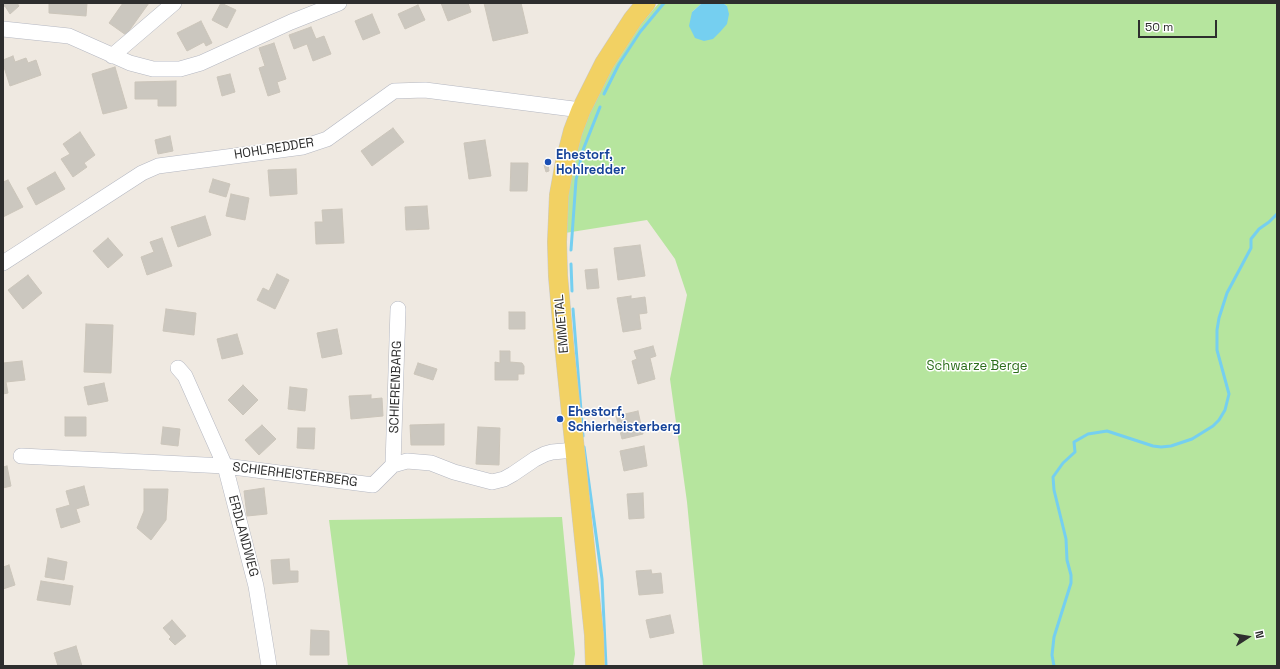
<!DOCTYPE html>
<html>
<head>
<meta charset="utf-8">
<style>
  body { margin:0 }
  #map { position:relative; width:1280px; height:669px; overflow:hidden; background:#efe9e1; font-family:"Space Grotesk",sans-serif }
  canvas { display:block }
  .frame { position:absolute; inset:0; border:4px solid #2e2e2e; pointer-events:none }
  .north { position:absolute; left:1228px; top:617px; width:40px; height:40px; -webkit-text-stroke:3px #fff; paint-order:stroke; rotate:78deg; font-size:11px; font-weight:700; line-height:16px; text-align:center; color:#2e2e2e }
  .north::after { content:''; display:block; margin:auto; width:14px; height:18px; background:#2e2e2e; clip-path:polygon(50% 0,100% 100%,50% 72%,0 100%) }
  .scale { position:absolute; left:1138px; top:20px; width:79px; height:18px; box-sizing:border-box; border:2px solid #2e2e2e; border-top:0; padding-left:5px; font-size:12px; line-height:14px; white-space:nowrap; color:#2e2e2e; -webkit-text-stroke:3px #fff; paint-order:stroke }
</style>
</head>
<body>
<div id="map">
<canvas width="1280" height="669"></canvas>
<div class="frame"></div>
<div class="north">N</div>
<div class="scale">50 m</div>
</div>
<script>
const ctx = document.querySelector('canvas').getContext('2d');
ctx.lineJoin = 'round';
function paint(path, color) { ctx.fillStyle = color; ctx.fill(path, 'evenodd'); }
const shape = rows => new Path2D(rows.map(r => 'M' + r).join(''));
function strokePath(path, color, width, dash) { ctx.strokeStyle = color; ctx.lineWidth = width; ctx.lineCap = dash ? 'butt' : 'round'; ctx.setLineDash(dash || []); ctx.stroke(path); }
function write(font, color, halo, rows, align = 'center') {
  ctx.font = font + ' "Space Grotesk",sans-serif'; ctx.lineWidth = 3; ctx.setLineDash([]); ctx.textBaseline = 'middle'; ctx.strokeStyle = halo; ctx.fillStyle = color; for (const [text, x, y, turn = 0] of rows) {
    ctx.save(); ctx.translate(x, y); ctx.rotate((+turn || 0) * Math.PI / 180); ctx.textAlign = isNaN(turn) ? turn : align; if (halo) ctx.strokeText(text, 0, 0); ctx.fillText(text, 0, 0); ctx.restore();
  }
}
paint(shape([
  [659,3,702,3,692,12,727,6,723,3,1277,3,1277,666,703,666,687,502,670,379,687,295,675,259,647,220,565,233,569,182,579,139,601,85,633,33],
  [562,517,575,654,573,666,348,666,329,520]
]), '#b6e59e');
paint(shape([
  [702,3,723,3,727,6,729,14,727,24,720,32,713,39,704,41,695,38,689,26,692,12]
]), '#75cff0');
strokePath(shape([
  [604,94,619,64,640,32,664,3],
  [571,250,576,180,583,150,600,107],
  [571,264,572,291],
  [573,309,583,436],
  [584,447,602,579,606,666],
  [1054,666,1052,655,1054,637,1071,583,1071,575,1067,560,1066,539,1054,490,1053,477,1063,463,1075,452,1074,442,1088,434,1107,431,1153,446,1161,447,1171,446,1192,439,1213,426,1219,420,1225,410,1229,394,1217,350,1217,330,1219,318,1227,293,1251,248,1251,239,1259,229,1269,222,1277,214]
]), '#75cff0', 3);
const building = shape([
  [3,3,17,3,19,6,10,14,5,6,3,7,3,3],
  [49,3,87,3,86,16,49,13,49,3],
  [123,3,149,3,126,35,109,23,123,3],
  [221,3,236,10,227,28,212,20,221,3],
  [441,3,468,3,471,12,448,21,441,3],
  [484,3,521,3,528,33,493,41,484,3],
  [418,5,425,20,405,29,398,14,418,5],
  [372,14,380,33,363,40,355,21,372,14],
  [201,21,212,43,206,46,204,42,187,51,177,33,201,21],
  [311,27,316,39,324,36,331,54,313,61,307,44,294,49,289,35,311,27],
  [274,43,286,79,277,82,280,92,268,96,259,68,265,66,259,48,274,43],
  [13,56,15,62,26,58,28,63,36,60,41,75,10,86,3,64,3,60,13,56],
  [115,67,127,108,103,114,92,74,115,67],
  [230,74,235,92,222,96,217,77,230,74],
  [176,81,176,106,158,106,158,99,135,99,135,82,176,81],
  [393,128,404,142,372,166,361,151,393,128],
  [80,132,95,155,84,163,87,167,73,177,61,159,70,154,63,144,80,132],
  [170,136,173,151,158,154,155,140,170,136],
  [485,140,491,176,469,179,464,143,485,140],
  [511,163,528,163,527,191,510,191,511,163],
  [548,164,549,171,546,172,544,165,548,164],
  [296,169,297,194,270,196,268,170,296,169],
  [55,172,65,189,36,205,27,188,55,172],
  [213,179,230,184,226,197,209,192,213,179],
  [8,180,23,207,3,217,3,182,8,180],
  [231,194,249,198,245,220,226,216,231,194],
  [427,206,429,229,406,230,405,207,427,206],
  [342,209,344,243,316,244,315,222,323,222,322,210,342,209],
  [205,216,211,235,178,247,171,227,205,216],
  [108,238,123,255,108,268,93,251,108,238],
  [162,238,172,266,147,275,141,257,154,252,150,242,162,238],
  [640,245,645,276,618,280,614,248,640,245],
  [597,269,599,288,587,289,585,270,597,269],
  [277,274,289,280,275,309,257,300,263,288,269,291,277,274],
  [28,275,42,293,23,309,8,290,28,275],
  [631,296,631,299,645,297,647,313,639,314,641,329,623,332,617,298,631,296],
  [166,309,196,313,194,335,163,331,166,309],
  [509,312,525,312,525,329,509,329,509,312],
  [86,324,113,325,111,373,84,372,86,324],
  [337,329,342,354,322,358,317,333,337,329],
  [237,334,243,354,222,359,217,339,237,334],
  [653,346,656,356,650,358,655,379,638,384,632,361,637,359,634,351,653,346],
  [500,351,510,351,510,362,522,363,524,366,524,374,518,374,518,380,495,380,495,362,500,363,500,351],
  [22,361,25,380,6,382,8,393,3,394,3,363,22,361],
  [418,363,437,369,433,380,414,374,418,363],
  [104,383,108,401,88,405,84,387,104,383],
  [243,385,258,400,243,415,228,400,243,385],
  [290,387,307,389,305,411,288,409,290,387],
  [371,395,371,399,382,398,383,416,351,419,349,396,371,395],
  [638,411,643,434,622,439,616,416,638,411],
  [65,417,86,417,86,436,65,436,65,417],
  [444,424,444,445,411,445,410,425,444,424],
  [262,425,276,439,259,455,245,440,262,425],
  [163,427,180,429,178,446,161,444,163,427],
  [478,427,500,428,499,465,476,464,478,427],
  [298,428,315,428,314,449,297,448,298,428],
  [644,446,647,466,624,471,620,451,644,446],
  [7,466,11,486,3,488,3,467,7,466],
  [84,486,89,505,76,509,80,522,61,528,56,509,70,505,66,491,84,486],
  [264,488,267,514,247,516,244,491,264,488],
  [144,489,168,489,166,520,151,540,137,528,144,511,144,489],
  [643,493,644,518,629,519,627,494,643,493],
  [48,558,67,562,64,580,45,577,48,558],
  [289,559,290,571,298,571,298,582,273,584,271,560,289,559],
  [9,565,15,585,3,589,3,567,9,565],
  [651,570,652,574,661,573,663,593,639,595,636,571,651,570],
  [41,581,73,586,70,605,37,600,41,581],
  [670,615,674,633,650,638,646,620,670,615],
  [172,620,186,636,175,645,169,639,171,637,163,628,172,620],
  [311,630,329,631,329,655,310,655,311,630],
  [76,646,82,666,58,666,54,653,76,646]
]);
paint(building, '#cbc7bf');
strokePath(building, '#cbc5ba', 1);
const minor = shape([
  [3,29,69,36,130,63,153,69,180,69,201,63,291,22,339,3],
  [112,56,174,3],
  [3,263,142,173,158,166,303,147,327,139,394,91,425,90,581,110],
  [178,368,185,376,225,466,256,586,269,666],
  [21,456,225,466,373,485,393,465,407,461,431,463,454,472,492,482,504,479,513,474,535,459,545,454,552,452,575,450],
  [393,465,398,309]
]);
const major = shape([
  [595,666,594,635,564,344,558,276,557,242,559,195,565,162,573,131,581,110,604,64,633,19,646,3]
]);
strokePath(minor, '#b4b7c1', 16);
strokePath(major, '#c9c9c9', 20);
strokePath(minor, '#fff', 15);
strokePath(major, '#f2d163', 19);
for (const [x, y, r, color] of [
  [548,162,4,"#1a4fb4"],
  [560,419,4,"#1a4fb4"]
]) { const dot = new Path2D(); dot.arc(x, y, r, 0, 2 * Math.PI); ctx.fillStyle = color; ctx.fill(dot); strokePath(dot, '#fff', 1.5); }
write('13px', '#2e2e2e', '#fff', [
  ["HOHLREDDER",274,149,-9],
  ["EMMETAL",562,324,-95],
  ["SCHIERENBARG",396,387,-88],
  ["SCHIERHEISTERBERG",295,475,7],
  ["ERDLANDWEG",243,536,75]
]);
write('bold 13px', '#164399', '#fff', [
  ["Ehestorf,",556,155],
  ["Hohlredder",556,170],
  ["Ehestorf,",568,412],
  ["Schierheisterberg",568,427]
], 'left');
write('13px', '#2c6e1b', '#fff', [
  ["Schwarze Berge",977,366]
]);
</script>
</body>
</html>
